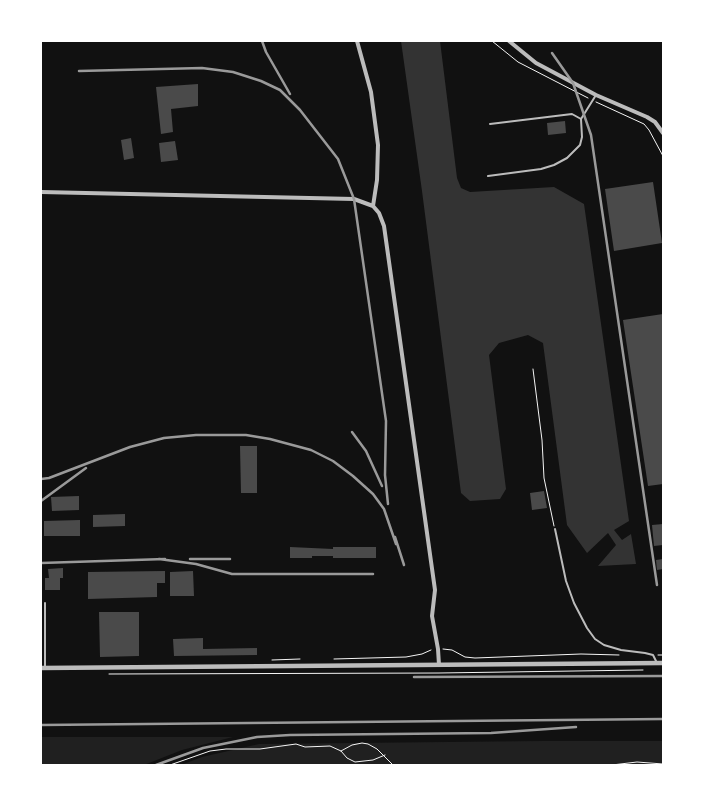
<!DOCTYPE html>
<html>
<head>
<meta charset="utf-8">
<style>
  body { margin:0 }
  #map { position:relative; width:704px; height:806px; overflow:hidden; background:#111; font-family:Bitter,serif }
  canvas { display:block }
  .frame { position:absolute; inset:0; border:42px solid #fff; pointer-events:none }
</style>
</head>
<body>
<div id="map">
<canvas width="704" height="806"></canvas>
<div class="frame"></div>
</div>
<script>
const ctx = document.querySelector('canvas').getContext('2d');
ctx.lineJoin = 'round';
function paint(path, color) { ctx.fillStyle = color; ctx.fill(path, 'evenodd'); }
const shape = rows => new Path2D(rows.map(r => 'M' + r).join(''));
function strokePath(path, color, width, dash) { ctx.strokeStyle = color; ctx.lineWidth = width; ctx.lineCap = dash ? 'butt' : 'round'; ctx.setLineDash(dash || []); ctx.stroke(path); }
paint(shape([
  [41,737,233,737,182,750,144,765,41,765],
  [542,741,663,741,663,765,181,765,202,757,259,744]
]), '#202020');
paint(shape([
  [401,41,440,41,457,178,461,188,470,192,554,187,584,204,629,521,614,530,622,540,631,534,636,564,598,566,616,545,608,533,587,553,567,525,543,343,528,335,499,343,489,355,506,489,500,499,470,501,461,493,422,191]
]), '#333');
paint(shape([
  [198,84,198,106,171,109,173,132,161,134,156,87],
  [565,121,566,133,548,135,547,123],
  [131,138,134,158,124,160,121,140],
  [175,141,178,160,161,162,159,143],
  [653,182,662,243,614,251,605,189],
  [663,314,663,484,648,486,623,320],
  [240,446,257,446,257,493,241,493],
  [544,491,547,508,532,510,530,493],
  [79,496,79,510,52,511,51,497],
  [125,514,125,526,93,527,93,515],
  [80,520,80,536,44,536,44,521],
  [663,524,663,545,654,546,652,525],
  [290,547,333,549,333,547,376,547,376,558,333,558,333,556,312,556,312,558,290,558],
  [663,559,663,569,657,570,656,560],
  [63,568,63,578,60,578,60,590,45,590,45,578,49,578,48,569],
  [165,571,165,583,157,583,157,597,88,599,88,572],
  [193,571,194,596,170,596,170,572],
  [99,612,139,612,139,656,100,657],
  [203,638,203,649,257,648,257,655,174,656,173,639]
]), '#4a4a4a');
strokePath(shape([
  [492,41,518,62,588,98],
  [596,102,644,124,649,130,663,156],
  [533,369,542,440,544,478,554,526],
  [443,649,452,650,465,657,475,658,581,654,619,655],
  [658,655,663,655],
  [334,659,406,657,422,654,431,650],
  [272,660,300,659],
  [109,674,439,673,643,670],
  [341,751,352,745,362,743,368,744,377,749,393,765],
  [170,765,210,751,226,749,260,749,296,744,305,747,330,746,341,751,347,758,355,762,373,760,385,755],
  [612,765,637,762,663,764]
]), '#f5f5f5', 1);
strokePath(shape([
  [490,124,572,114,581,119],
  [488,176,541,169,554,165,567,158,580,145,582,137,581,119,596,95],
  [555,529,566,581,574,603,587,628,595,639,604,645,621,650,645,653,653,655,657,663],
  [45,603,45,668]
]), '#bcbcbc', 2);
strokePath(shape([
  [357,41,371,92,378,145,377,180,373,206],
  [509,41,536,63,596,95,647,117,655,122,663,133],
  [41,192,354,199,373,206,379,213,384,226,435,590,432,616,438,649,439,665]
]), '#bcbcbc', 4);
strokePath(shape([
  [41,668,663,663]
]), '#bcbcbc', 4.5);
strokePath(shape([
  [262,41,266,52,290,94],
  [552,53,573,83,591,135,657,585],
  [79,71,202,68,233,72,261,81,280,90,300,110,338,159,354,199,386,421,385,475,388,504],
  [352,432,366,451,382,486],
  [41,479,49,478,130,447,164,438,196,435,246,435,270,439,311,450,333,461,353,476,373,494,384,509,396,544],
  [41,501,86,468],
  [395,537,404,565],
  [159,559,196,564,232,574,373,574],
  [190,559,230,559],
  [41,563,165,559],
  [414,677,663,676],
  [41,725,663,719],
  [156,765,203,748,257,737,290,735,491,733,576,727]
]), '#9a9a9a', 2.5);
</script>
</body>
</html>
